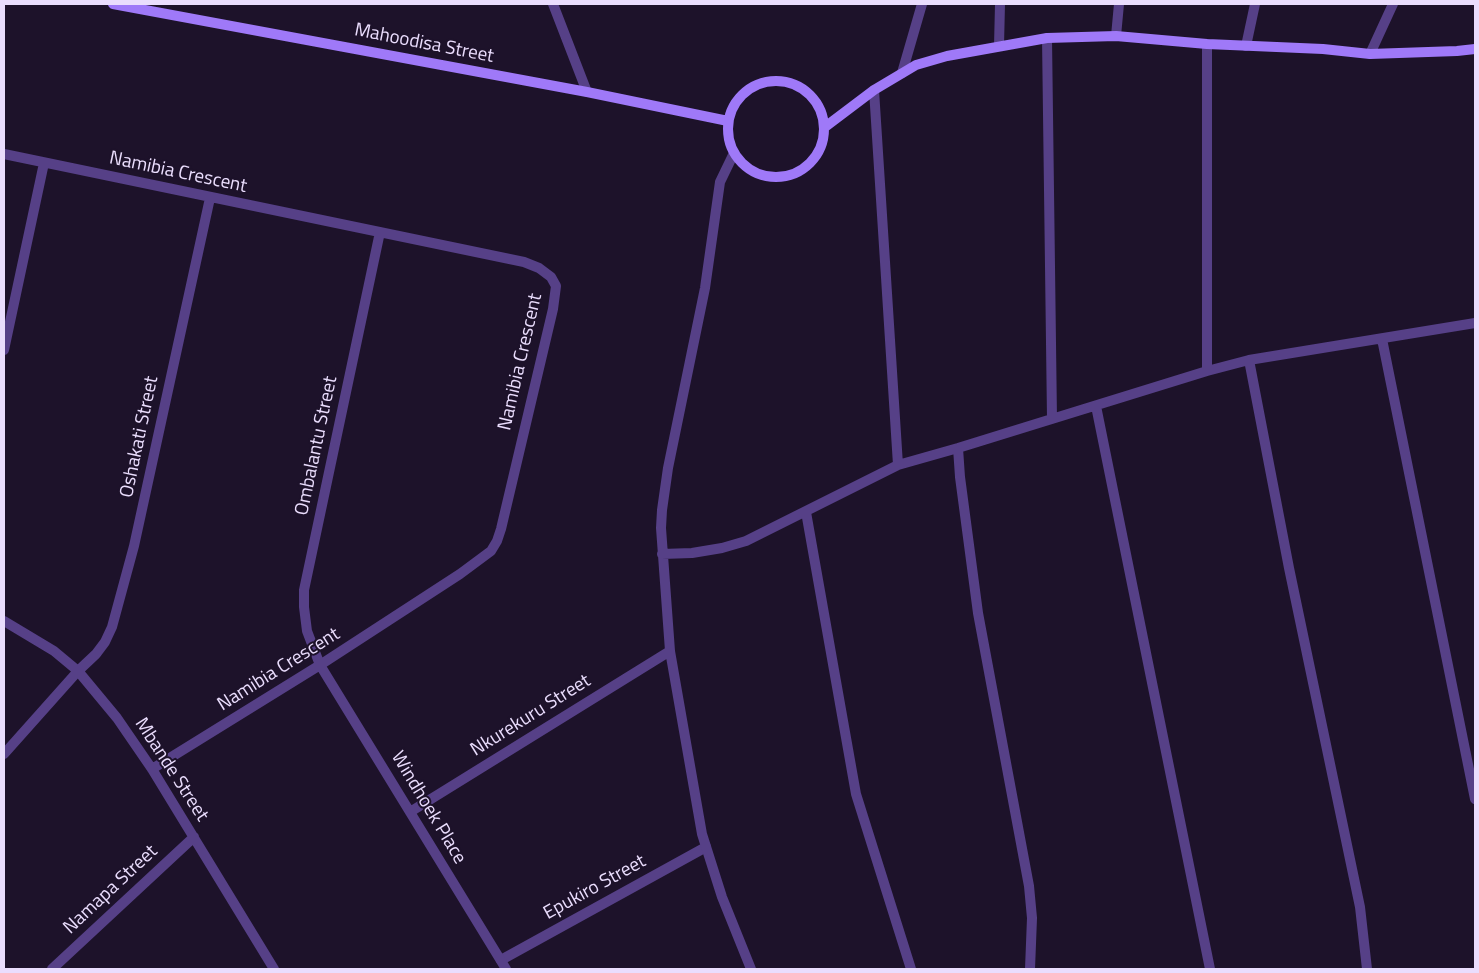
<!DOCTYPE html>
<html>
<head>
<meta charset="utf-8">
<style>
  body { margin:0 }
  #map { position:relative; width:1479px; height:973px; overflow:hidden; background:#1d122a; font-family:"Titillium Web",sans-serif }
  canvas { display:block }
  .frame { position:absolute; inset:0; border:5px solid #eaddfd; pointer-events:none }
</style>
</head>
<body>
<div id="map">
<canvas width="1479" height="973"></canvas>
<div class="frame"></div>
</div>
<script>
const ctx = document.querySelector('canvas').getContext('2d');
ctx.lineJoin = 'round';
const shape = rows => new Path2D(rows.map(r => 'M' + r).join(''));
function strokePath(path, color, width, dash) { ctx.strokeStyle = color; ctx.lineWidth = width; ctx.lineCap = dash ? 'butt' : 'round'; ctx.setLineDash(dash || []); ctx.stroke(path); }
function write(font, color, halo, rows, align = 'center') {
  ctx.font = font + ' "Titillium Web",sans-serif'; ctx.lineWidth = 4; ctx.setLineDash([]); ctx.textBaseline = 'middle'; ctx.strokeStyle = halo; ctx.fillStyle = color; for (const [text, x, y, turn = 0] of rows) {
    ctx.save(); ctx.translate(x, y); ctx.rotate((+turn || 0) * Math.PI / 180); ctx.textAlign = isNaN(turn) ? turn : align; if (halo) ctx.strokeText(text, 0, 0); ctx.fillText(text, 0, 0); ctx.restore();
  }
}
strokePath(shape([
  [501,960,706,847]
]), '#564087', 10);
strokePath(shape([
  [553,4,587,92],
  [1116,36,1119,4],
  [1047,38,1052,419],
  [999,46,1000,4],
  [1246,46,1255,4],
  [1370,54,1393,4],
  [902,73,922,4],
  [874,90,898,465],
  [734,153,720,182,705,288,668,468,662,510,661,528,670,651,702,834,722,897,751,969],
  [4,154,524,262,539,268,551,277,556,286,553,309,501,529,497,541,491,551,460,574,320,665,152,769],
  [380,232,304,590,304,607,307,631,320,665,506,969],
  [1382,339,1475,799],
  [4,350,44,163],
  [1249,360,1289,568,1360,907,1367,969],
  [1207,371,1207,44],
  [1096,406,1210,969],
  [958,448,960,477,978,613,1029,886,1032,918,1030,969],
  [806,512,856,794,911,969],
  [662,554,692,553,722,548,746,541,898,465,958,448,1207,371,1249,360,1475,323],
  [4,621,54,651,78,671,117,718,152,769,274,969],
  [4,754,78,671,96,654,105,642,112,627,134,546,210,198],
  [410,812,670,651],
  [52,969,194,837]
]), '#564087', 10);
strokePath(shape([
  [113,4,587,92,728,121],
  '728 129a48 48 0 1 1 96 0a48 48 0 1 1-96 0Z',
  [825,127,874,90,916,65,947,56,1047,38,1116,36,1207,44,1323,49,1370,54,1457,51,1475,49]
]), '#9f79f8', 10);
write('19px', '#eaddfd', '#1d122a', [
  ["Mahoodisa Street",424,44,11],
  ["Namibia Crescent",178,173,12],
  ["Namibia Crescent",521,362,-77],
  ["Oshakati Street",140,437,-78],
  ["Ombalantu Street",317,446,-78],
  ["Namibia Crescent",279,670,-32],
  ["Nkurekuru Street",531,716,-32],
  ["Mbande Street",171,770,57],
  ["Windhoek Place",428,808,59],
  ["Epukiro Street",595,888,-29],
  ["Namapa Street",111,890,-43]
]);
</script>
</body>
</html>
